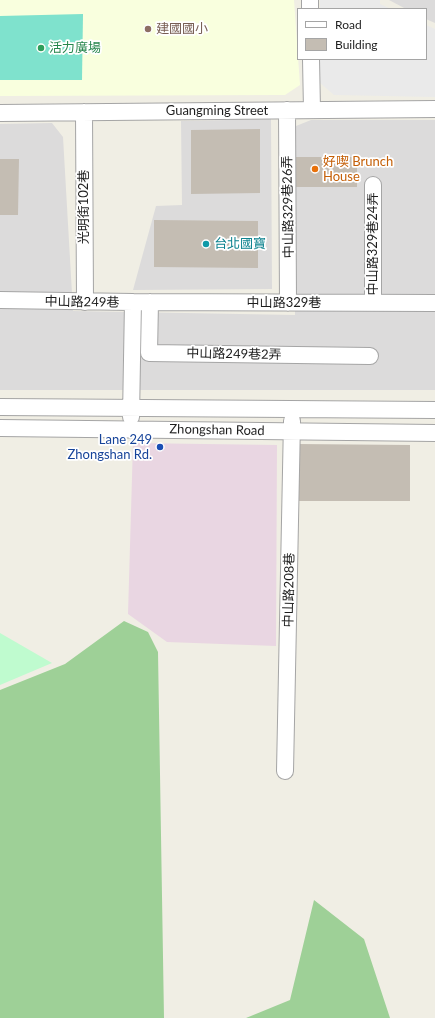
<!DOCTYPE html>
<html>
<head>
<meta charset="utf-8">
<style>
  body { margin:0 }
  #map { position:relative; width:435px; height:1018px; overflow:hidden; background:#f0eee4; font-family:Lato,sans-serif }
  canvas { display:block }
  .legend { position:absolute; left:297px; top:8px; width:130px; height:52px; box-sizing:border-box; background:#fff; border:1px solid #a5a5a5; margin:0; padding:5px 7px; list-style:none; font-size:12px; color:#1e1e1e }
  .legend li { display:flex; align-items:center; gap:8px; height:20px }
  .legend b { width:20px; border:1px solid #a5a5a5 }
</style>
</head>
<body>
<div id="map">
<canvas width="435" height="1018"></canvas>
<ul class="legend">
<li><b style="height:5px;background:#fff"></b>Road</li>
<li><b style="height:11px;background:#c4bdb3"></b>Building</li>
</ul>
</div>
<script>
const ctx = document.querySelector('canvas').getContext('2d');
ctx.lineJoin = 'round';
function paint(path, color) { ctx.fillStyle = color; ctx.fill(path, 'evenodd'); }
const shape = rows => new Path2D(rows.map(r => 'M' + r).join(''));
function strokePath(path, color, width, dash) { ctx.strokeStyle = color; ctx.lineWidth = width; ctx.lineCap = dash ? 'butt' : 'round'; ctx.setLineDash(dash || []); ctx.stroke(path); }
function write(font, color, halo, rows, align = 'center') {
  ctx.font = font + ' Lato,"Noto Sans TC",sans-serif'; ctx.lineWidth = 3.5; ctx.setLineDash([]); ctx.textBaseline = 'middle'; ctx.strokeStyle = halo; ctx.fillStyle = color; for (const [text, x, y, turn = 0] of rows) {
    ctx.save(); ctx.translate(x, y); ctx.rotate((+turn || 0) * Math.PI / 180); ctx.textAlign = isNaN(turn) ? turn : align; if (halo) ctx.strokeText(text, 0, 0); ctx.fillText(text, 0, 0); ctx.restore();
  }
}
paint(shape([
  [389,0,435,0,435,23,426,19,426,9,406,9],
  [271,119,272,289,133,290,156,206,182,205,181,121],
  [311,120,435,120,435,390,0,390,0,124,52,123,63,137,73,311,295,315,296,126]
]), '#dcdbdb');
paint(shape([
  [133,443,277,445,276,646,167,642,128,614]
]), '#e9d6e2');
paint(shape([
  [0,0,294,0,300,85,285,95,0,96]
]), '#f9ffde');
paint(shape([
  [124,621,148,632,158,652,164,1018,0,1018,0,690,65,664],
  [314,900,364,939,390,1018,246,1018,290,1000]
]), '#9ed097');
paint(shape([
  [0,633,52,663,0,685]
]), '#bffbcf');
paint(shape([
  [83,14,82,80,0,80,0,16]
]), '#7fe2cd');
paint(shape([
  [320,0,380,0,380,4,391,9,320,9],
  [426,25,435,29,435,97,334,95,319,82,319,59,426,59]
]), '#eaeaea');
paint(shape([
  [260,129,260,193,191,194,191,130],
  [295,157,357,157,357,187,295,187],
  [0,159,19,159,18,215,0,215],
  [154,220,258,221,258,268,154,267],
  [297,444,410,445,410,501,297,501]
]), '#c4bdb3');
const minor = shape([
  [310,0,310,9],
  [311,59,312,110],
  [287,110,288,303],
  [84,112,85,302],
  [0,113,435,109],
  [0,300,133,302,435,303],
  [150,302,149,353,370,356],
  [373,303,373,185],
  [0,407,435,410],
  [131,417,133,302],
  [0,428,435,433],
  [285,771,292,421]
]);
strokePath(minor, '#a5a5a5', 18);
strokePath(minor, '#fff', 16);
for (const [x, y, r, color] of [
  [148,29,4,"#8d6e63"],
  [41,48,4,"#2e9e5b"],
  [315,169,4,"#e8710a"],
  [206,244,4,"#0f9aa8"],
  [160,447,4,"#1a4fb4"]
]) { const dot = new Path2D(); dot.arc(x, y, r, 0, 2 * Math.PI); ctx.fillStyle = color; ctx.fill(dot); strokePath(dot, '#fff', 1.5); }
write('13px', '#785e54', '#fff', [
  ["建國國小",156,29]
], 'left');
write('13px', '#27864d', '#fff', [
  ["活力廣場",49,48]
], 'left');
write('13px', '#1e1e1e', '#fff', [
  ["Guangming Street",217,111],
  ["光明街102巷",84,207,-90],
  ["中山路329巷26弄",288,207,-91],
  ["中山路329巷24弄",373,244,-90],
  ["中山路249巷",82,302,1],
  ["中山路329巷",284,303],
  ["中山路249巷2弄",234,354,1],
  ["Zhongshan Road",217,430,1],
  ["中山路208巷",289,590,-89]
]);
write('13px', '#c56008', '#fff', [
  ["好喫 Brunch",323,162],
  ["House",323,177]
], 'left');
write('13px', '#0d838f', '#fff', [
  ["台北國寶",214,244]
], 'left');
write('13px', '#164399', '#fff', [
  ["Lane 249",152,440],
  ["Zhongshan Rd.",152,455]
], 'right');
</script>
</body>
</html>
